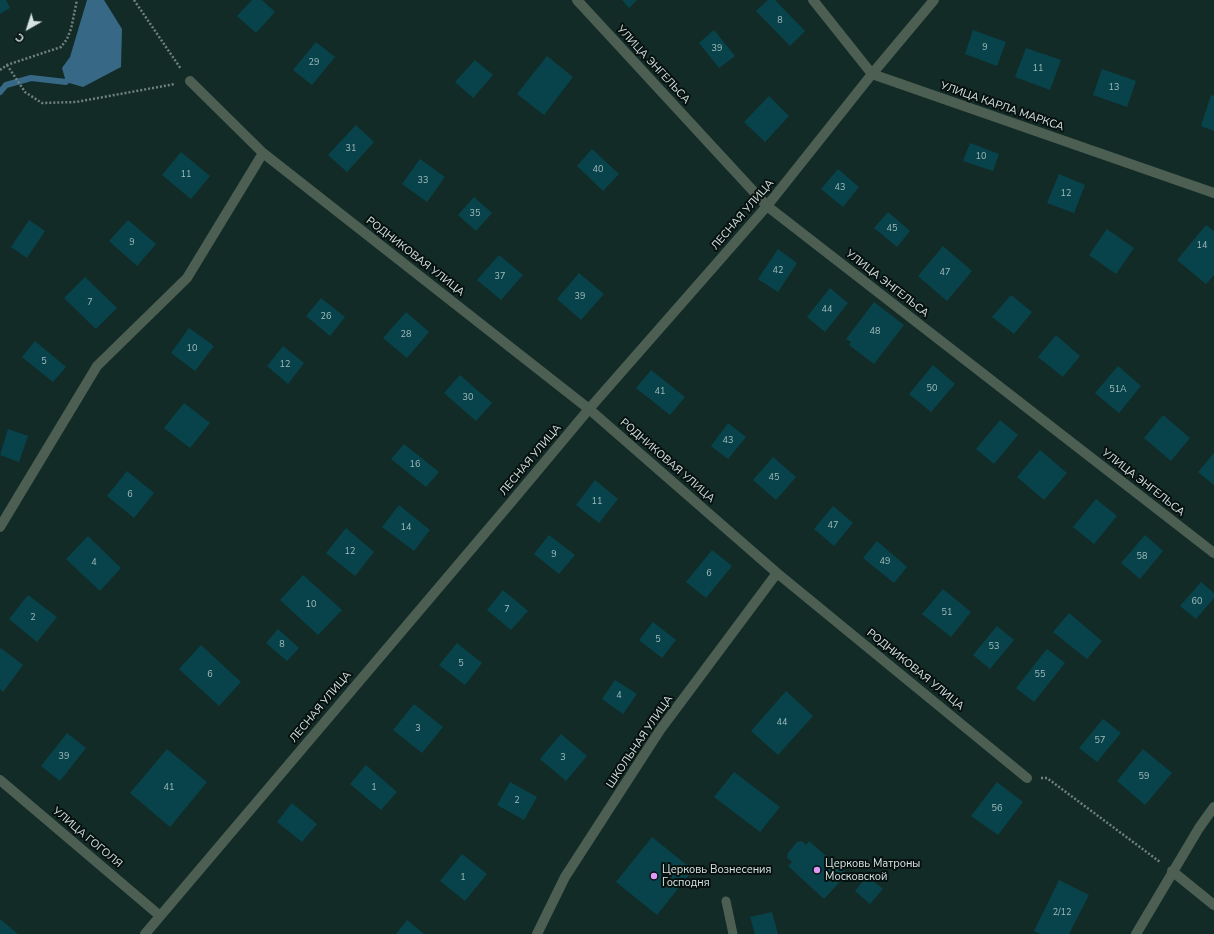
<!DOCTYPE html>
<html>
<head>
<meta charset="utf-8">
<style>
  body { margin:0 }
  #map { position:relative; width:1214px; height:934px; overflow:hidden; background:#132b27; font-family:"Nunito Sans",sans-serif }
  canvas { display:block }
  .north { position:absolute; left:8px; top:8px; width:40px; height:40px; -webkit-text-stroke:3px #07110f; paint-order:stroke; rotate:219deg; font-size:11px; font-weight:700; line-height:16px; text-align:center; color:#d6e4e1 }
  .north::after { content:''; display:block; margin:auto; width:14px; height:18px; background:#d6e4e1; clip-path:polygon(50% 0,100% 100%,50% 72%,0 100%) }
</style>
</head>
<body>
<div id="map">
<canvas width="1214" height="934"></canvas>
<div class="north">С</div>
</div>
<script>
const ctx = document.querySelector('canvas').getContext('2d');
ctx.lineJoin = 'round';
function paint(path, color) { ctx.fillStyle = color; ctx.fill(path, 'evenodd'); }
const shape = rows => new Path2D(rows.map(r => 'M' + r).join(''));
function strokePath(path, color, width, dash) { ctx.strokeStyle = color; ctx.lineWidth = width; ctx.lineCap = dash ? 'butt' : 'round'; ctx.setLineDash(dash || []); ctx.stroke(path); }
function write(font, color, halo, rows, align = 'center') {
  ctx.font = font + ' "Nunito Sans",sans-serif'; ctx.lineWidth = 4; ctx.setLineDash([]); ctx.textBaseline = 'middle'; ctx.strokeStyle = halo; ctx.fillStyle = color; for (const [text, x, y, turn = 0] of rows) {
    ctx.save(); ctx.translate(x, y); ctx.rotate((+turn || 0) * Math.PI / 180); ctx.textAlign = isNaN(turn) ? turn : align; if (halo) ctx.strokeText(text, 0, 0); ctx.fillText(text, 0, 0); ctx.restore();
  }
}
paint(shape([
  [87,0,104,0,122,29,121,67,83,87,66,82,62,68,70,57]
]), '#376986');
strokePath(shape([
  [0,92,6,85,31,78,66,82]
]), '#376986', 6);
paint(shape([
  [0,0,6,0,10,8,0,14],
  [252,0,262,0,275,12,256,33,237,16],
  [622,0,637,0,629,8],
  [768,0,775,0,805,31,790,46,756,11],
  [714,30,735,56,719,68,699,43],
  [973,30,1006,42,997,66,965,54],
  [316,42,335,57,312,85,293,70],
  [1026,48,1061,60,1050,90,1015,77],
  [547,56,573,77,544,115,517,94],
  [475,60,493,75,473,98,455,82],
  [1102,69,1136,81,1127,107,1093,95],
  [1211,95,1214,96,1214,131,1201,126],
  [769,96,789,116,765,142,744,122],
  [356,125,374,142,347,172,328,155],
  [970,143,999,154,993,171,963,161],
  [592,149,619,174,603,191,577,166],
  [181,152,210,176,191,199,162,175],
  [420,159,445,177,427,202,402,184],
  [838,169,859,187,843,207,821,189],
  [1059,174,1085,185,1074,213,1047,203],
  [474,197,492,213,476,231,458,215],
  [888,212,910,231,897,247,874,228],
  [29,220,45,231,27,258,11,247],
  [128,220,156,244,137,266,109,241],
  [1206,225,1214,231,1214,275,1206,284,1177,260],
  [1107,229,1134,248,1116,274,1089,255],
  [943,246,972,271,947,301,918,276],
  [778,249,797,263,778,292,758,279],
  [499,255,523,275,501,300,477,280],
  [579,273,604,294,581,320,557,299],
  [85,277,117,308,96,329,64,298],
  [830,288,848,303,825,332,807,317],
  [1011,295,1032,312,1014,334,992,317],
  [321,298,345,317,330,336,306,316],
  [874,302,904,325,874,364,849,345,851,342,846,339],
  [406,312,429,332,407,358,383,338],
  [189,328,214,346,195,371,171,353],
  [1056,335,1080,356,1063,377,1038,357],
  [35,341,66,367,53,382,22,357],
  [283,346,304,363,288,384,267,366],
  [933,365,955,384,931,412,909,394],
  [1118,366,1141,386,1119,413,1095,393],
  [651,370,685,397,670,415,636,388],
  [460,375,492,403,476,421,444,393],
  [184,403,210,423,190,448,164,428],
  [1163,415,1190,438,1171,461,1144,438],
  [1000,420,1018,435,994,464,976,449],
  [728,423,746,437,728,459,711,446],
  [8,429,28,436,19,462,0,455],
  [404,444,439,472,426,487,391,459],
  [1040,450,1067,473,1044,500,1017,477],
  [1214,453,1214,485,1198,472],
  [773,457,796,477,776,500,753,480],
  [127,471,154,493,134,518,107,496],
  [595,480,618,499,599,523,576,505],
  [1096,499,1117,516,1094,544,1073,527],
  [399,505,430,530,414,551,382,527],
  [833,506,853,523,834,546,814,529],
  [346,528,374,552,355,576,326,553],
  [549,535,575,555,559,574,534,554],
  [1145,535,1163,551,1140,579,1121,563],
  [88,536,121,568,100,591,66,559],
  [877,541,907,567,894,583,863,558],
  [712,550,732,566,706,598,686,582],
  [303,575,342,610,318,635,280,600],
  [1201,582,1214,593,1214,598,1196,619,1180,606],
  [943,589,971,612,951,637,922,614],
  [503,590,528,611,511,630,487,610],
  [28,595,57,617,37,642,9,619],
  [1069,613,1102,641,1087,659,1053,632],
  [653,622,676,640,662,658,639,640],
  [997,626,1014,640,990,669,973,655],
  [278,629,299,648,287,661,266,643],
  [457,643,482,663,465,685,439,665],
  [201,645,241,682,219,706,179,669],
  [1,648,23,665,3,692,0,689,0,650],
  [1047,649,1065,663,1034,702,1016,688],
  [615,680,637,694,623,714,602,699],
  [786,691,813,716,778,755,751,731],
  [414,704,443,727,422,753,393,730],
  [1103,719,1121,733,1097,762,1079,748],
  [67,733,86,748,60,781,41,766],
  [561,734,587,756,566,781,540,759],
  [167,749,207,782,170,827,130,793],
  [1143,749,1172,773,1145,805,1117,781],
  [366,765,397,792,381,810,350,784],
  [734,772,780,807,760,832,714,797],
  [510,782,537,797,524,820,497,805],
  [997,782,1023,802,998,835,971,816],
  [292,803,317,824,302,842,277,822],
  [652,837,693,870,657,915,616,882],
  [802,841,806,845,809,841,847,874,824,899,788,866,792,862,787,858,788,853,797,842],
  [462,854,487,874,465,901,440,881],
  [867,876,883,889,870,904,855,891],
  [1059,880,1089,895,1069,934,1040,934,1034,931],
  [772,912,778,934,755,934,750,917],
  [0,919,18,934,0,934],
  [407,920,424,934,396,934]
]), '#08434b');
strokePath(shape([
  [134,0,181,69],
  [7,65,25,92,42,103,76,102,175,84],
  [0,70,7,65,61,47,67,39,71,29,77,0],
  [1041,778,1047,778,1160,862]
]), '#6f827f', 2.5, [2, 2]);
strokePath(shape([
  [726,901,733,934]
]), '#4c5f52', 9);
strokePath(shape([
  [577,0,767,206,1214,553],
  [813,0,872,74,1214,193],
  [190,81,263,153,589,409,777,573,1027,778],
  [0,527,97,366,187,278,263,153],
  [0,780,159,915],
  [1172,871,1214,905],
  [145,934,513,500,589,409,767,206,872,74,934,0],
  [537,934,565,877,660,730,777,573],
  [1136,934,1199,828,1214,807]
]), '#4c5f52', 10);
for (const [x, y, r, color] of [
  [817,870,4,"#dc99f5"],
  [654,876,4,"#dc99f5"]
]) { const dot = new Path2D(); dot.arc(x, y, r, 0, 2 * Math.PI); ctx.fillStyle = color; ctx.fill(dot); strokePath(dot, '#07110f', 1.5); }
write('9px', '#a2bcbc', null, [
  ["8",780,21],
  ["9",985,48],
  ["39",717,49],
  ["29",314,63],
  ["11",1038,69],
  ["13",1114,88],
  ["31",351,149],
  ["10",981,157],
  ["40",598,170],
  ["11",186,175],
  ["33",423,181],
  ["43",840,188],
  ["12",1066,194],
  ["35",475,214],
  ["45",892,229],
  ["9",132,243],
  ["14",1202,246],
  ["42",778,271],
  ["47",945,273],
  ["37",500,277],
  ["39",580,297],
  ["7",90,303],
  ["44",827,310],
  ["26",326,317],
  ["48",875,332],
  ["28",406,335],
  ["10",192,349],
  ["5",44,362],
  ["12",285,365],
  ["50",932,389],
  ["51А",1118,390],
  ["41",660,392],
  ["30",468,398],
  ["43",728,441],
  ["16",415,465],
  ["45",774,478],
  ["6",130,495],
  ["11",597,502],
  ["47",833,526],
  ["14",406,528],
  ["12",350,552],
  ["9",554,555],
  ["58",1142,557],
  ["49",885,562],
  ["4",94,563],
  ["6",709,574],
  ["60",1197,602],
  ["10",311,605],
  ["7",507,610],
  ["51",947,613],
  ["2",33,618],
  ["5",658,640],
  ["8",282,645],
  ["53",994,647],
  ["5",461,664],
  ["6",210,675],
  ["55",1040,675],
  ["4",619,696],
  ["44",782,723],
  ["3",418,729],
  ["57",1100,741],
  ["39",64,757],
  ["3",563,758],
  ["59",1144,777],
  ["41",169,788],
  ["1",374,788],
  ["2",517,801],
  ["56",997,809],
  ["1",463,878],
  ["2/12",1062,913]
]);
write('11px', '#d6e4e1', '#07110f', [
  ["УЛИЦА ЭНГЕЛЬСА",653,65,47],
  ["УЛИЦА КАРЛА МАРКСА",1002,107,19],
  ["ЛЕСНАЯ УЛИЦА",743,215,-49],
  ["РОДНИКОВАЯ УЛИЦА",415,257,38],
  ["УЛИЦА ЭНГЕЛЬСА",887,284,38],
  ["ЛЕСНАЯ УЛИЦА",531,460,-50],
  ["РОДНИКОВАЯ УЛИЦА",667,461,41],
  ["УЛИЦА ЭНГЕЛЬСА",1143,483,38],
  ["РОДНИКОВАЯ УЛИЦА",915,670,39],
  ["ЛЕСНАЯ УЛИЦА",321,707,-50],
  ["ШКОЛЬНАЯ УЛИЦА",640,742,-56],
  ["УЛИЦА ГОГОЛЯ",87,838,40]
]);
write('11px', '#d6e4e1', '#07110f', [
  ["Церковь Матроны",825,864],
  ["Московской",825,877],
  ["Церковь Вознесения",662,870],
  ["Господня",662,883]
], 'left');
</script>
</body>
</html>
